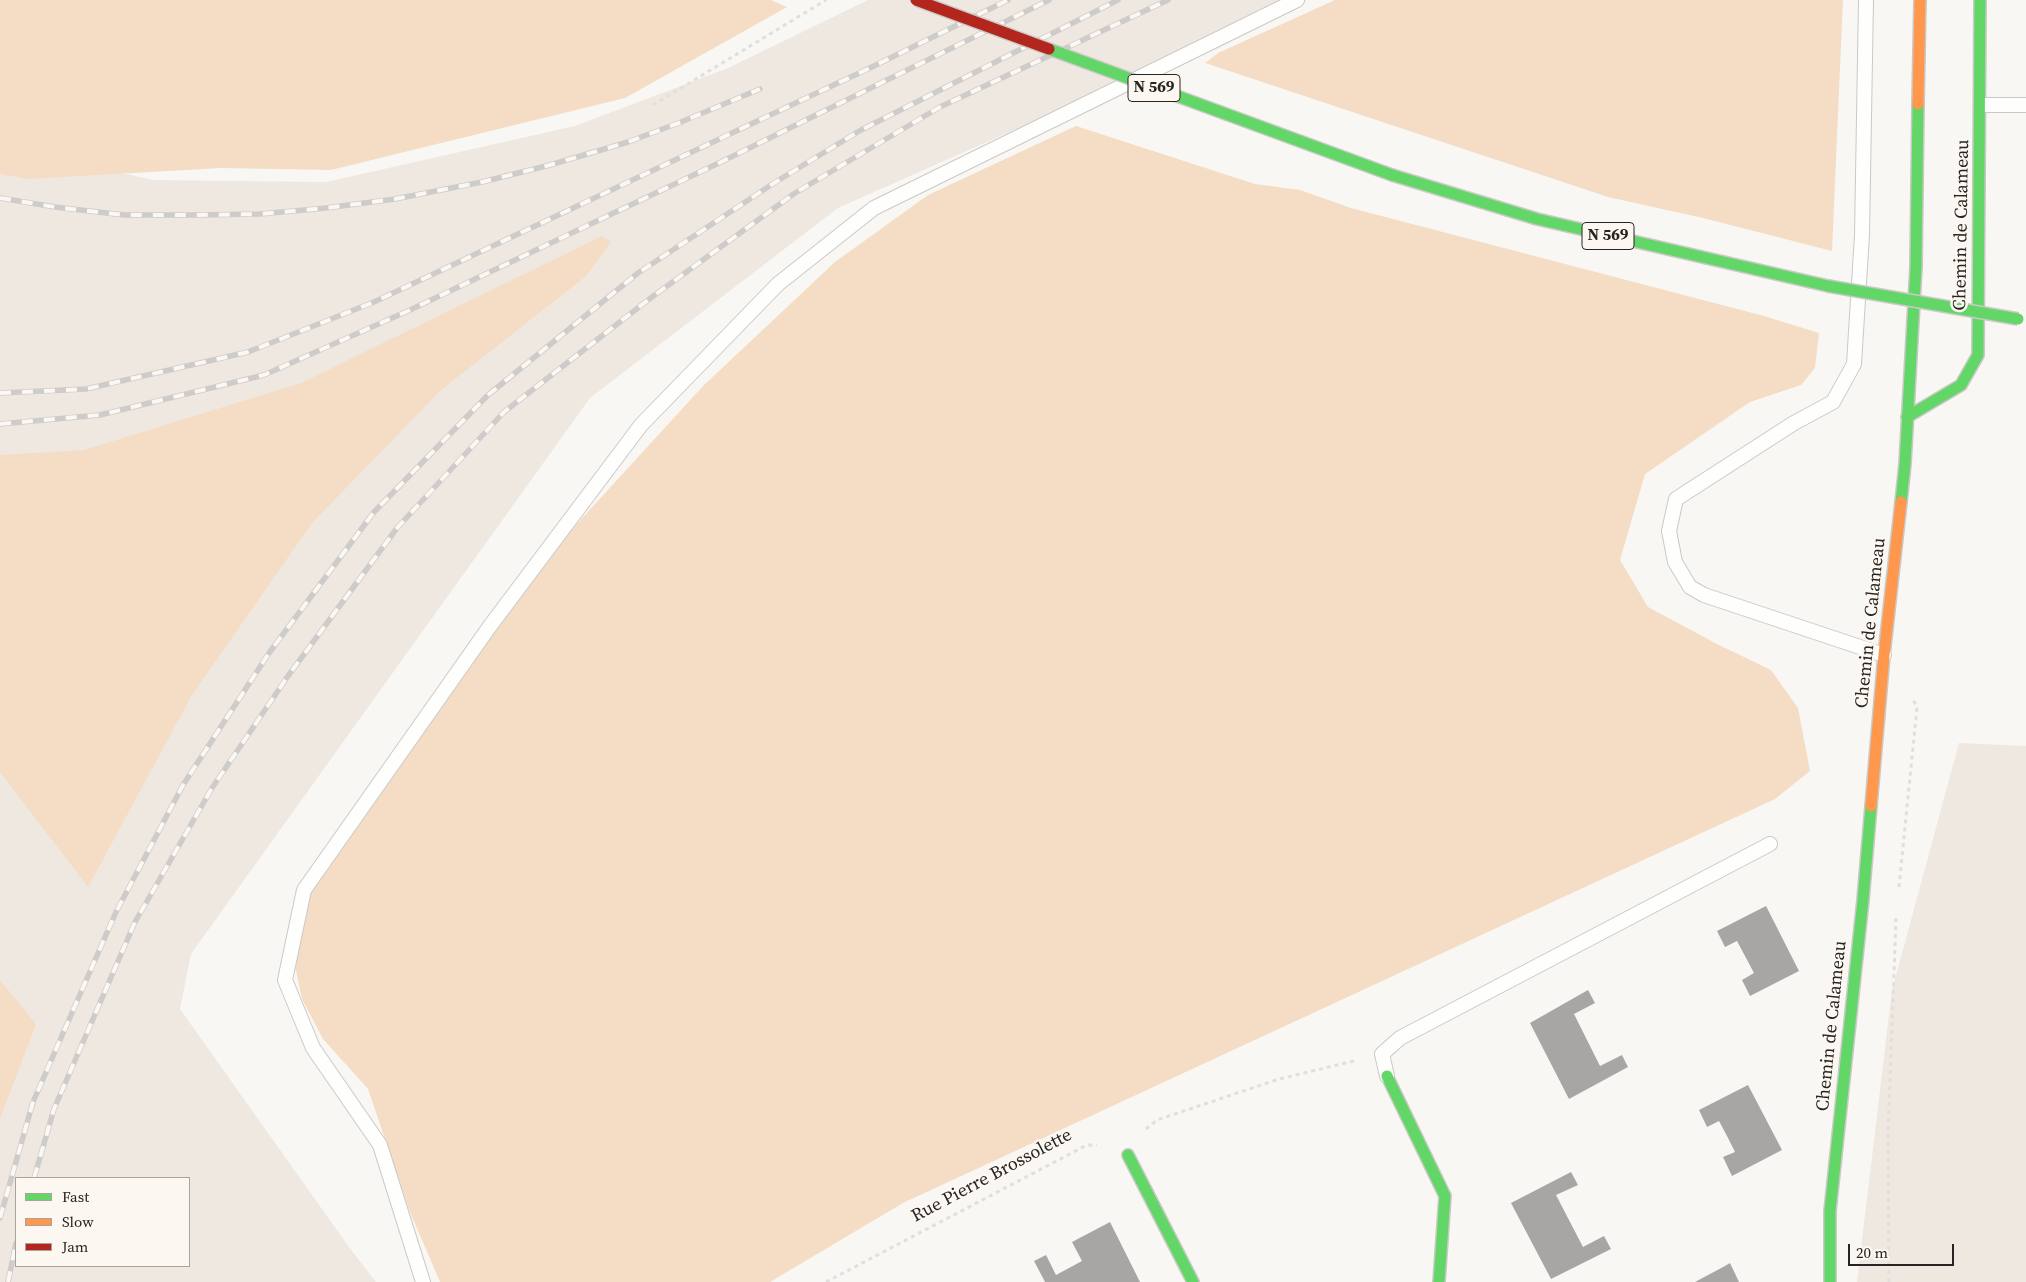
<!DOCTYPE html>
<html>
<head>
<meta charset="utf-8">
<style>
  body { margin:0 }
  #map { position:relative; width:2026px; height:1282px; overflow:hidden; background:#f9f7f4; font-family:"Source Serif 4",serif }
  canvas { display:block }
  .legend { position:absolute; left:15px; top:1177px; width:175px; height:90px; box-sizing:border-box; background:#fcf7f1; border:1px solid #a7a39f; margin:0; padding:6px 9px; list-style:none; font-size:15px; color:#272523 }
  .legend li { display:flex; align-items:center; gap:10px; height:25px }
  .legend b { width:25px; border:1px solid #a7a39f }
  .scale { position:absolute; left:1848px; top:1244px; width:106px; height:22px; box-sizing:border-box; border:2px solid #272523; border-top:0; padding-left:6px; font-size:15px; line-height:18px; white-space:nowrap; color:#272523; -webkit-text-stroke:4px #fcf7f1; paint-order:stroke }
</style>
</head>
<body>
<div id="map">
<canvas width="2026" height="1282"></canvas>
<ul class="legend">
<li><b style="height:6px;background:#63d668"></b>Fast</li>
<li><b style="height:6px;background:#ff974d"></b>Slow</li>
<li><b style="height:6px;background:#b3261e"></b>Jam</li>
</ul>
<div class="scale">20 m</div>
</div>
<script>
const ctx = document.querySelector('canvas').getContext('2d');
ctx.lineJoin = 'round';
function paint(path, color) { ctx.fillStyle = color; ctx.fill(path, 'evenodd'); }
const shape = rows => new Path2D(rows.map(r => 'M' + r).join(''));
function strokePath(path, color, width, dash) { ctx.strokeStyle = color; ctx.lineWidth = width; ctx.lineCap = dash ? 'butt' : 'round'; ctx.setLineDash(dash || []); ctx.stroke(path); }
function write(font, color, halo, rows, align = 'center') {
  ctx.font = font + ' "Source Serif 4",serif'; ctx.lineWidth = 5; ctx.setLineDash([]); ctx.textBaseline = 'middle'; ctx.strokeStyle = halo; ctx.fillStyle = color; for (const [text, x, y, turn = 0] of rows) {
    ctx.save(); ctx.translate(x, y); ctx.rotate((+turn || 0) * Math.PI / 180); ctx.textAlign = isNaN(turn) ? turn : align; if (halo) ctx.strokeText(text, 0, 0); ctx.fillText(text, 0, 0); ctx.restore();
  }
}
paint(shape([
  [868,0,1307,0,838,208,590,398,191,954,180,1009,349,1247,376,1282,0,1282,0,146,153,180,326,182,575,126,728,68],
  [16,1178,189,1178,189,1266,16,1266],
  [1959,743,2026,746,2026,1282,1857,1282,1892,990]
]), '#efe8e1');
paint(shape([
  [0,0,771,0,787,7,625,98,331,170,221,168,28,179,0,174],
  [1335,0,1843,0,1832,251,1703,218,1608,197,1205,63,1218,53],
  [1076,126,1255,184,1300,190,1351,208,1764,316,1819,333,1815,368,1801,385,1750,402,1645,474,1620,560,1648,607,1717,644,1771,670,1798,708,1810,771,1775,799,903,1203,770,1282,440,1282,410,1212,368,1089,323,1039,302,999,291,946,309,896,552,551,703,386,835,262,928,195],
  [602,236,611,242,585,277,441,390,312,523,192,695,88,887,0,772,0,455,84,450,301,383],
  [0,980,36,1024,0,1119]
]), '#f4ddc4');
paint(shape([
  [1766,906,1799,971,1750,996,1742,980,1754,973,1737,941,1725,947,1717,931],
  [1588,990,1595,1003,1574,1014,1600,1066,1622,1055,1628,1067,1569,1099,1530,1023],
  [1748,1085,1782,1150,1732,1176,1723,1157,1735,1152,1727,1136,1719,1121,1707,1127,1699,1110],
  [1571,1172,1578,1185,1556,1195,1583,1247,1604,1236,1611,1249,1551,1279,1511,1203],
  [1110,1222,1140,1282,1045,1282,1034,1261,1046,1255,1056,1275,1082,1261,1072,1242],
  [1730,1263,1739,1282,1695,1282,1725,1266]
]), '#a8a6a4');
const lane = shape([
  [1866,0,1862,235,1854,364,1833,402,1794,423,1676,499,1669,531,1675,562,1690,587,1704,595,1884,655],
  [1981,105,2026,105],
  [1387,1076,1382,1054,1400,1038,1770,844],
  [423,1282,380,1145,313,1048,285,980,304,890,490,626,641,425,778,284,874,208,1297,0]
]);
const fast = shape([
  [1392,175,1537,219,1828,286],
  [1907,417,1961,385,1978,355,1980,0],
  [1901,502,1905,464,1916,267,1918,104],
  [1387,1076,1445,1196,1439,1282],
  [1128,1155,1193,1282],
  [1830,1282,1830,1211,1863,900,1871,806]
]);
const slow = shape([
  [1918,104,1920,0],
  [1871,806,1884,655,1901,502]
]);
strokePath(lane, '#cbc9c7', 16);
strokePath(fast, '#cbc9c7', 14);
strokePath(slow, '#cbc9c7', 14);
strokePath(shape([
  [653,105,826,0],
  [1899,887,1917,707,1913,700],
  [1146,1129,1157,1120,1279,1079,1358,1060],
  [826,1282,1087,1145,1097,1145],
  [1889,1282,1888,1134,1896,918]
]), '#e0dfde', 3, [4, 4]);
strokePath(lane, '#fefefd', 14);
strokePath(fast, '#63d668', 11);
strokePath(slow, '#ff974d', 11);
const rail = shape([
  [0,198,55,207,124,215,196,215,260,214,326,208,395,199,482,182,550,165,628,142,681,122,760,89],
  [0,393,86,389,248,352,374,302,874,66,1008,0],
  [0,424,100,415,264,375,410,310,723,161,1049,0],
  [34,1178,54,1109,135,922,212,788,288,676,397,528,504,412,652,297,795,193,940,107,1168,0],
  [0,1218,33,1102,116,912,183,785,269,653,374,512,488,395,638,273,774,183,861,130,1118,0],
  [8,1282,16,1243]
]);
strokePath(rail, '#cdcccb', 5.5);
strokePath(rail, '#fcf7f1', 4, [11]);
const fastBridge = shape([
  [1049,49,1392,175],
  [1828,286,2018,319]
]);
const jamBridge = shape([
  [916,0,1049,49]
]);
strokePath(fastBridge, '#cbc9c7', 14, []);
strokePath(jamBridge, '#cbc9c7', 14, []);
strokePath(fastBridge, '#63d668', 11);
strokePath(jamBridge, '#b3261e', 11);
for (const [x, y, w] of [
  [1154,88,52],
  [1608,236,52]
]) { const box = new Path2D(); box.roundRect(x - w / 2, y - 13.5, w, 27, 4); ctx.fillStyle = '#fcf7f1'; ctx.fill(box); strokePath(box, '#272523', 1); }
write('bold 16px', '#272523', null, [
  ["N 569",1154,88],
  ["N 569",1608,236]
]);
write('18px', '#272523', '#fcf7f1', [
  ["Chemin de Calameau",1962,225,-89],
  ["Chemin de Calameau",1871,623,-84],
  ["Chemin de Calameau",1832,1026,-84],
  ["Rue Pierre Brossolette",992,1176,-28]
]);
</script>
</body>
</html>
